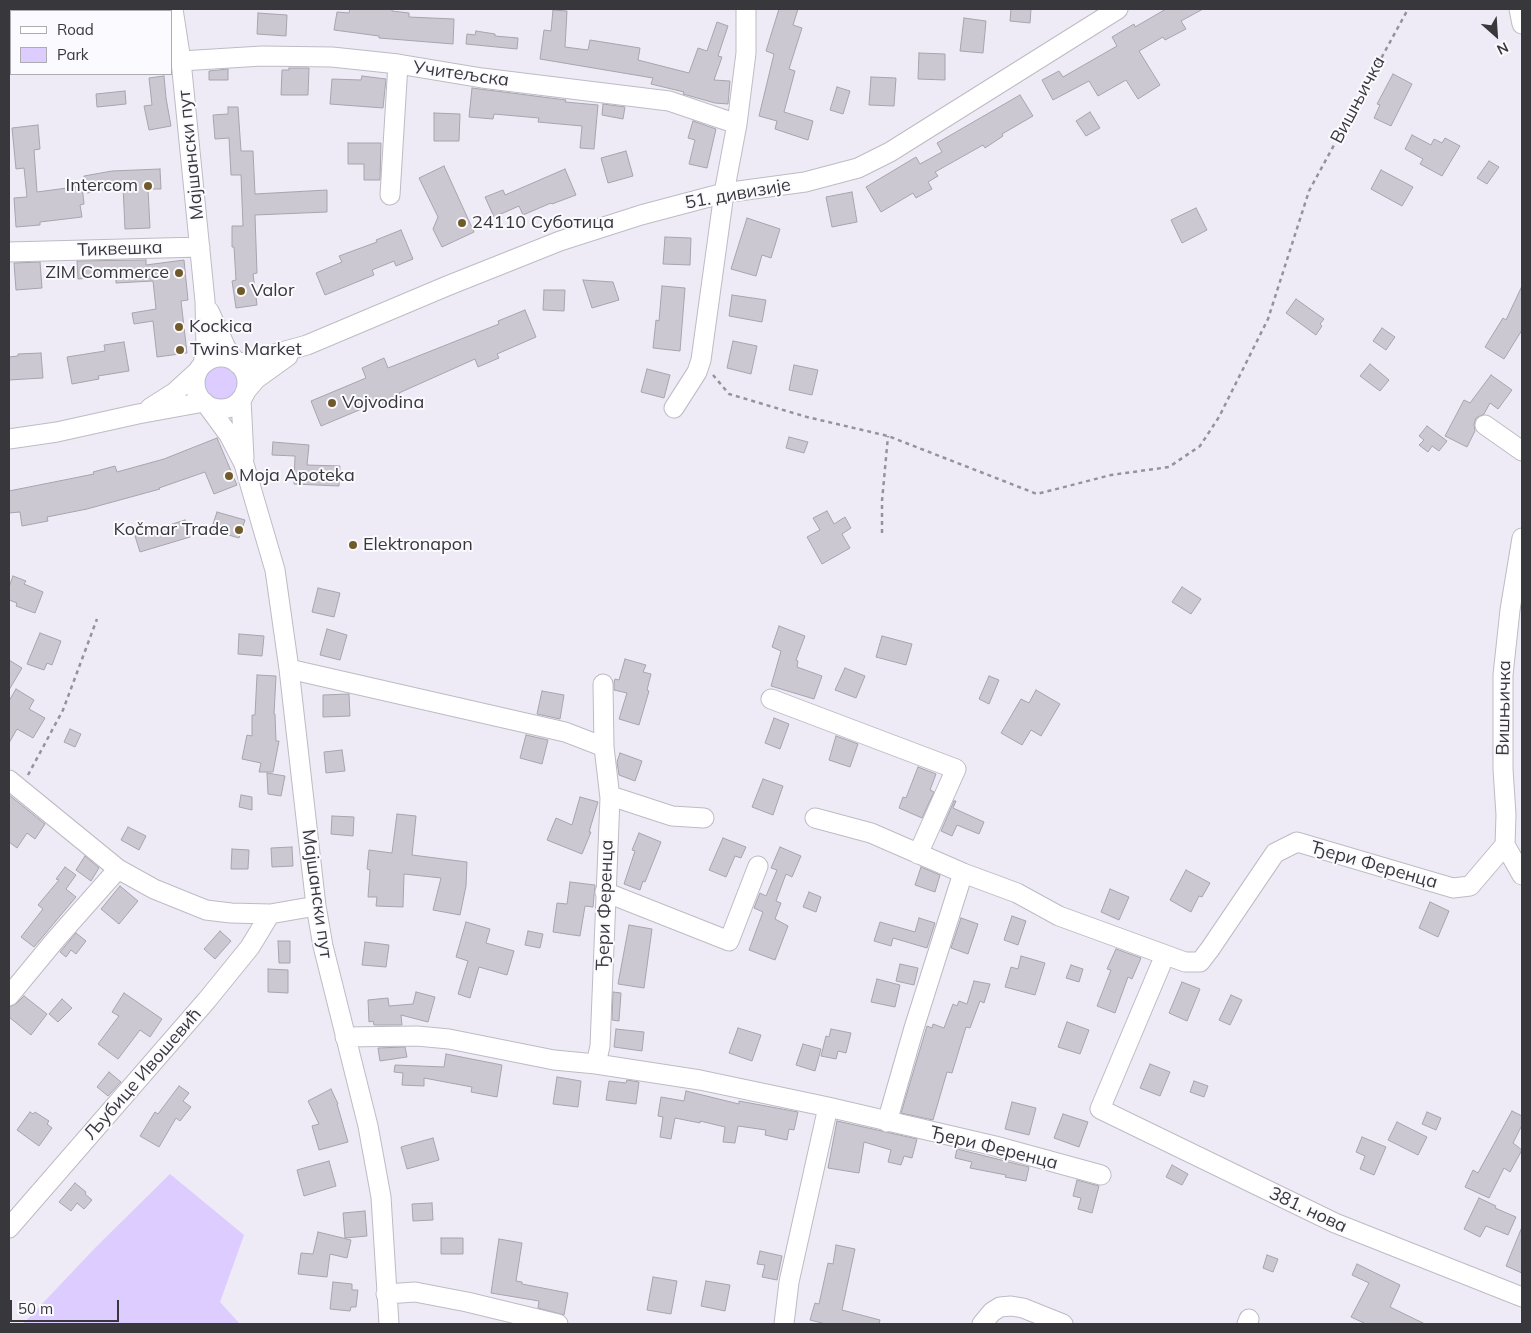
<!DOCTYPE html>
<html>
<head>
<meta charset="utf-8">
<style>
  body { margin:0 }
  #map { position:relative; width:1531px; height:1333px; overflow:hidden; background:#eeebf6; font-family:Mulish,sans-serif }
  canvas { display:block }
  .frame { position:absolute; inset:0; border:10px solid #38373b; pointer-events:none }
  .legend { position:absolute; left:10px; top:10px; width:162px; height:65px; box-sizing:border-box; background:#fbfafe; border:1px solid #adacb0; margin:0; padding:6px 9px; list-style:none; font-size:15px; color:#38373b }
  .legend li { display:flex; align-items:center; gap:10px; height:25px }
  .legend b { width:25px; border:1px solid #adacb0 }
  .north { position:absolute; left:1471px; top:10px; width:50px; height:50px; -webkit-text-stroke:4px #fbfafe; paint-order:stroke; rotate:154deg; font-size:14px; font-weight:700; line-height:20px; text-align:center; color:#38373b }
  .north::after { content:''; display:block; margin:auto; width:18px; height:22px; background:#38373b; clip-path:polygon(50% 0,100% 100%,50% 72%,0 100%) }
  .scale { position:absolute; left:10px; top:1300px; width:109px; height:22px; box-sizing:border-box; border:2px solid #38373b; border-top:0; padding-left:6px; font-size:15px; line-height:18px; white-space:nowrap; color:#38373b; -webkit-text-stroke:4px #fbfafe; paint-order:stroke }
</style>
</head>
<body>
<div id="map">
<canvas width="1531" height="1333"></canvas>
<div class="frame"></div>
<ul class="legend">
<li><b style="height:6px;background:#fff"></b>Road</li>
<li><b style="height:14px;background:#dcccff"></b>Park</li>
</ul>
<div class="north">N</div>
<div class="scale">50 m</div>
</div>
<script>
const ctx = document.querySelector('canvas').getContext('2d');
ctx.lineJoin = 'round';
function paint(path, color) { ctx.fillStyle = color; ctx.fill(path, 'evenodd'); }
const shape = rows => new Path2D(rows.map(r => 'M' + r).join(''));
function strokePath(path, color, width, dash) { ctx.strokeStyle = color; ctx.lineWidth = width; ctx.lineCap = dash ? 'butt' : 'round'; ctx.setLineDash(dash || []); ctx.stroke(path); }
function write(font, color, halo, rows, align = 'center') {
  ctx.font = font + ' Mulish,sans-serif'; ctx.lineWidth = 4; ctx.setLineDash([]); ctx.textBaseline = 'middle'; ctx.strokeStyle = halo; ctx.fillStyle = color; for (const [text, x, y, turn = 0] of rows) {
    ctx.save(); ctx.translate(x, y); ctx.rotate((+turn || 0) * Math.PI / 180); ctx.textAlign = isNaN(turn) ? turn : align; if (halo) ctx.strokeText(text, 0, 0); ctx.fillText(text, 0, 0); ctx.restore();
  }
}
paint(shape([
  '204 384a17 17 0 1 1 34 0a17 17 0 1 1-34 0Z',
  [170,1174,244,1235,220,1302,240,1324,23,1324,96,1247]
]), '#dcccff');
const building = shape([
  [350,9,392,9,392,11,409,13,409,17,454,19,453,44,379,38,379,36,334,30,337,12,349,13,350,9],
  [779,9,798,9,793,25,802,28,789,69,795,71,784,112,813,121,808,140,775,129,777,121,759,116,774,54,766,51,779,9],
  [1011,9,1031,9,1030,23,1010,21,1011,9],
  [1166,9,1203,9,1181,21,1186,29,1165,40,1163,37,1139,51,1160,85,1138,99,1126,80,1098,96,1089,81,1053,100,1042,80,1059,71,1063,77,1117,46,1112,37,1134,24,1135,27,1166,9],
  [553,10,567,11,565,47,588,50,590,40,640,48,638,60,689,73,698,48,707,51,717,22,728,26,718,56,722,57,714,80,730,81,728,104,715,103,683,94,684,92,651,84,653,78,540,59,544,30,551,31,553,10],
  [258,13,287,15,286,36,257,34,258,13],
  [964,18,986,21,983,53,960,51,964,18],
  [476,31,495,34,495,36,518,38,517,49,466,44,467,34,475,35,476,31],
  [919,53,945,54,945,80,918,79,919,53],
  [289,68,309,68,308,95,281,95,282,70,289,70,289,68],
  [228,69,228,80,209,80,209,71,228,69],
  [1393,74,1412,84,1391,126,1374,118,1380,105,1377,104,1393,74],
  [164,76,166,98,171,126,149,130,144,106,152,105,149,78,164,76],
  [362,76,386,79,383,108,330,104,332,79,361,80,362,76],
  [871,77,896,78,894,106,869,105,871,77],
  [837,87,850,91,843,114,830,110,837,87],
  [472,88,566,100,565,102,598,105,594,149,580,148,582,126,538,122,539,118,494,114,493,119,469,117,472,88],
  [125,91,126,104,97,107,96,94,125,91],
  [1020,95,1033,116,1002,134,1003,136,985,148,983,145,935,172,938,176,928,182,932,189,916,198,913,193,881,212,866,187,916,157,920,164,942,152,937,143,1020,95],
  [603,104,625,107,623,119,602,115,603,104],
  [228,107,238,107,241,151,253,151,255,194,327,190,327,212,255,215,257,273,253,274,257,305,236,308,232,281,236,280,234,247,232,247,232,226,243,226,241,175,231,175,229,138,215,139,213,115,228,114,228,107],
  [1090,112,1100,128,1086,136,1076,121,1090,112],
  [434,113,460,114,459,141,434,141,434,113],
  [693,121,716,129,707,168,689,164,695,140,688,138,693,121],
  [38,125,40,149,34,150,37,192,82,186,84,204,80,205,82,217,40,222,40,225,16,227,14,198,27,197,24,168,16,169,12,128,38,125],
  [1412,135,1431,145,1434,139,1442,143,1445,138,1460,146,1442,176,1420,164,1423,159,1405,149,1412,135],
  [348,143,381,143,380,180,364,180,364,164,348,164,348,143],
  [626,151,633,176,608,183,601,158,626,151],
  [1489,161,1499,167,1487,184,1477,178,1489,161],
  [444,166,474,232,442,247,433,229,438,217,419,178,444,166],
  [160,169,161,189,148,189,150,228,125,229,123,186,87,193,84,176,112,171,160,169],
  [565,169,576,195,552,204,551,203,523,215,519,206,494,217,485,197,503,190,505,195,565,169],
  [1381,170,1413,187,1402,206,1371,189,1381,170],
  [852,192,857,222,832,227,826,197,852,192],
  [1196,208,1207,230,1182,243,1171,220,1196,208],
  [747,218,780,229,771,258,762,255,756,276,731,269,747,218],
  [401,230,413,259,396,266,394,261,372,270,374,275,325,295,316,273,342,262,339,256,377,242,376,240,401,230],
  [665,237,691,238,690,265,663,264,665,237],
  [146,260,146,265,184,260,188,300,181,301,187,353,157,357,153,321,134,324,132,313,156,309,153,281,116,283,116,276,78,279,77,261,146,260],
  [40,262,42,288,16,290,14,263,40,262],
  [583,280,613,282,619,300,592,308,583,280],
  [662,286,685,288,680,351,653,348,656,320,659,321,662,286],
  [1522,286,1522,330,1504,359,1485,347,1503,318,1506,320,1522,286],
  [544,290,565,290,564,311,543,310,544,290],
  [732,295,766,300,762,322,729,316,732,295],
  [1296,299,1324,319,1320,324,1322,326,1316,335,1286,313,1296,299],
  [525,310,536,337,497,354,499,358,478,367,475,359,399,393,401,398,379,408,376,403,321,426,311,401,366,378,362,368,384,358,388,368,499,324,498,321,525,310],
  [1382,328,1395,337,1386,350,1373,341,1382,328],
  [733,341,757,346,751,374,727,368,733,341],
  [124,342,129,371,98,376,99,379,72,384,67,357,105,351,104,345,124,342],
  [41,353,43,378,9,380,9,357,18,356,18,354,41,353],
  [1370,364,1389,380,1380,391,1360,376,1370,364],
  [794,365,818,370,812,395,789,390,794,365],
  [647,369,670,375,664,398,641,392,647,369],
  [1491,375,1512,390,1498,409,1490,403,1484,414,1476,418,1474,424,1475,431,1467,447,1445,436,1464,400,1470,403,1491,375],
  [1427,426,1447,441,1439,451,1432,446,1428,452,1419,445,1424,440,1419,436,1427,426],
  [789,437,808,442,804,453,786,448,789,437],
  [217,438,237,485,214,494,205,472,159,488,160,489,87,509,47,517,48,521,22,526,20,512,9,513,9,491,94,474,93,472,115,466,117,472,164,459,217,438],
  [273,442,309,445,307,465,340,466,339,486,294,484,295,456,272,455,273,442],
  [827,511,834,524,845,517,851,528,842,534,850,548,822,564,807,537,820,530,813,518,827,511],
  [217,512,245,520,239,538,211,530,217,512],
  [185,520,190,537,140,552,135,536,185,520],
  [13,576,26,581,24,584,43,592,35,613,16,606,17,603,9,600,9,587,13,576],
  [1182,587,1201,599,1191,614,1172,602,1182,587],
  [318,588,340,593,334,617,312,612,318,588],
  [779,626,805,636,796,660,798,661,797,667,822,676,814,699,771,686,781,651,772,647,779,626],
  [327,629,347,635,340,660,320,655,327,629],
  [40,633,61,641,52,665,47,663,44,670,27,664,40,633],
  [239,634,264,636,262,656,238,654,239,634],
  [882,636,912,644,906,665,876,657,882,636],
  [625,659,646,665,643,672,651,674,647,690,649,691,639,725,619,719,627,693,614,690,614,682,615,679,619,680,625,659],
  [9,660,22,668,9,690,9,660],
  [845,668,865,676,856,698,835,690,845,668],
  [257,675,276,676,274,714,275,714,276,741,279,741,273,772,259,772,261,763,242,759,247,735,252,736,252,715,255,715,257,675],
  [989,676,999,680,989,704,979,699,989,676],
  [16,689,34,700,29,709,45,718,33,738,17,729,9,743,9,701,16,689],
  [1036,690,1060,704,1041,736,1031,730,1022,745,1001,733,1021,699,1029,703,1036,690],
  [542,691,564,695,560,719,537,714,542,691],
  [349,694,350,716,323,717,323,695,349,694],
  [774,718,789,724,780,749,765,743,774,718],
  [70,729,81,734,75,747,64,742,70,729],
  [526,735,548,740,542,764,520,758,526,735],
  [836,736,858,744,850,767,829,760,836,736],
  [342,750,345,771,326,773,324,752,342,750],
  [620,753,642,761,635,781,619,775,617,762,620,753],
  [918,767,936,774,930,790,934,792,922,818,899,808,903,797,906,798,918,767],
  [267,773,285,776,281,796,268,794,267,773],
  [763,779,783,786,773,815,752,807,763,779],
  [9,795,45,824,35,839,27,833,17,848,9,842,9,795],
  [241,795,252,797,252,810,239,807,241,795],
  [580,797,598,802,589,832,591,832,582,854,547,840,556,818,572,825,580,797],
  [954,801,956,801,953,808,984,822,979,834,957,825,952,836,941,831,954,801],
  [397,814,416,816,412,855,467,862,466,886,460,915,433,910,441,878,404,874,403,907,376,906,377,897,368,897,370,870,367,869,369,850,392,853,397,814],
  [332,816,354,817,353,836,331,834,332,816],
  [128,827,146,836,139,850,121,840,128,827],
  [639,833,661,842,645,882,643,881,640,890,624,884,635,851,632,850,639,833],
  [723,838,746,847,741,858,735,856,726,877,709,870,723,838],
  [292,847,293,866,272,867,271,848,292,847],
  [780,847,801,856,792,877,786,874,776,901,781,903,775,919,788,926,775,960,749,950,763,912,754,908,760,893,766,896,777,870,771,868,780,847],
  [232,849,249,850,248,869,231,869,232,849],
  [85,856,99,868,91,881,76,870,85,856],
  [65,867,76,875,66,889,76,897,34,947,21,937,43,909,38,905,59,880,56,879,65,867],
  [921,867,940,875,935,892,915,885,921,867],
  [1186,870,1210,883,1202,897,1199,896,1191,912,1170,900,1186,870],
  [570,882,595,885,593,907,585,906,580,936,553,932,557,903,567,904,570,882],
  [120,886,138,901,119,924,101,909,120,886],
  [1110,889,1129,897,1119,920,1101,912,1110,889],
  [809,892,821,897,816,912,803,907,809,892],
  [1430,902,1449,911,1438,937,1419,928,1430,902],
  [1012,916,1026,921,1018,945,1004,940,1012,916],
  [919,918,935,923,927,948,893,938,891,946,874,941,880,922,915,932,919,918],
  [961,918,978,924,968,954,951,948,961,918],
  [466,922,490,929,486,943,514,951,507,975,479,967,470,998,458,994,468,961,456,957,466,922],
  [629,925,652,929,644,988,618,984,629,925],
  [220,931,231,941,215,959,204,949,220,931],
  [528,931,543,934,540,948,525,945,528,931],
  [76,933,86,941,76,954,71,950,66,957,60,952,76,933],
  [278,941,290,941,290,963,279,963,278,941],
  [365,942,389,945,386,967,362,965,365,942],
  [1116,949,1141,958,1132,979,1128,977,1115,1013,1097,1006,1111,970,1107,969,1116,949],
  [1021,956,1045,963,1035,995,1005,987,1011,967,1018,969,1021,956],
  [900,964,918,968,914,985,896,981,900,964],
  [1071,965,1083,969,1079,982,1066,978,1071,965],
  [268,969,288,970,288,993,268,992,268,969],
  [877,979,900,985,895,1007,871,1002,877,979],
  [974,981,990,984,984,1003,980,1001,970,1028,966,1027,952,1073,947,1072,933,1120,901,1113,927,1026,932,1028,933,1024,944,1028,953,1004,957,1006,959,1001,967,1004,974,981],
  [1182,982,1200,989,1187,1021,1169,1013,1182,982],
  [416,992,435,997,428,1022,401,1015,402,1025,374,1025,373,1021,369,1022,368,1000,388,998,389,1006,413,1004,416,992],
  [613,992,621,993,619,1021,612,1020,613,992],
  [124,993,162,1019,150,1037,140,1030,118,1059,98,1044,119,1016,112,1012,124,993],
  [1231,995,1242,1000,1230,1025,1219,1020,1231,995],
  [24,996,47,1014,31,1035,9,1017,9,1007,17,1003,24,996],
  [62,999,72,1008,58,1022,49,1014,62,999],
  [1067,1022,1089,1030,1080,1054,1058,1047,1067,1022],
  [738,1028,761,1035,752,1061,729,1053,738,1028],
  [616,1029,644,1032,642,1051,614,1047,616,1029],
  [831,1029,851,1033,846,1053,838,1051,836,1059,821,1056,826,1036,829,1037,831,1029],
  [803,1044,821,1049,815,1071,796,1065,803,1044],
  [405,1047,407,1057,380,1061,378,1048,405,1047],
  [446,1054,502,1065,497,1097,471,1092,472,1087,424,1078,424,1086,402,1085,403,1073,394,1072,395,1065,444,1067,446,1054],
  [1150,1064,1170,1072,1160,1096,1140,1088,1150,1064],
  [109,1072,121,1082,108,1096,97,1087,109,1072],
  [557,1077,581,1081,578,1107,553,1104,557,1077],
  [627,1080,639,1082,636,1104,606,1100,609,1081,626,1083,627,1080],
  [1194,1081,1208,1086,1204,1097,1190,1092,1194,1081],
  [179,1086,189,1093,183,1101,191,1107,180,1121,176,1118,159,1147,140,1136,155,1112,158,1114,179,1086],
  [331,1089,338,1104,337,1104,348,1142,319,1150,312,1126,319,1124,308,1101,331,1089],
  [686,1091,739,1104,739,1101,798,1112,794,1130,789,1129,787,1140,765,1135,766,1130,738,1126,735,1143,723,1142,725,1127,700,1121,700,1123,675,1118,671,1139,660,1137,663,1117,658,1116,661,1097,684,1101,686,1091],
  [1012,1102,1036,1108,1029,1135,1005,1129,1012,1102],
  [1512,1111,1522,1116,1522,1125,1513,1143,1522,1150,1510,1172,1504,1168,1489,1198,1465,1187,1473,1170,1478,1173,1512,1111],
  [30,1112,33,1114,35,1112,49,1121,47,1124,52,1128,39,1146,17,1130,30,1112],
  [1427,1112,1441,1118,1436,1130,1422,1124,1427,1112],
  [1063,1114,1088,1122,1079,1147,1054,1138,1063,1114],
  [837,1121,917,1139,912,1158,904,1156,901,1165,888,1162,891,1150,864,1142,859,1173,828,1168,837,1121],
  [1397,1122,1427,1137,1418,1155,1388,1140,1397,1122],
  [1362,1137,1386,1147,1374,1175,1360,1169,1365,1156,1356,1152,1362,1137],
  [433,1138,439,1160,407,1169,401,1147,433,1138],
  [957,1149,1029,1167,1026,1181,1005,1177,1006,1175,970,1168,972,1162,955,1158,957,1149],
  [329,1161,336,1186,304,1196,297,1170,329,1161],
  [1172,1165,1188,1174,1182,1185,1166,1177,1172,1165],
  [1077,1180,1099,1186,1092,1213,1078,1209,1081,1198,1073,1196,1077,1180],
  [75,1183,86,1192,85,1194,92,1200,84,1209,77,1203,71,1211,59,1202,75,1183],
  [1479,1198,1496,1206,1495,1208,1516,1217,1508,1235,1486,1226,1480,1237,1464,1229,1479,1198],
  [432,1203,433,1220,413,1221,412,1204,432,1203],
  [365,1211,367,1236,345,1238,343,1213,365,1211],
  [1522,1227,1522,1273,1506,1266,1522,1227],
  [318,1232,351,1240,347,1258,330,1254,327,1277,298,1274,301,1253,313,1254,318,1232],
  [441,1238,463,1238,463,1254,441,1254,441,1238],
  [499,1239,522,1243,516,1281,522,1282,522,1284,568,1293,564,1315,538,1308,539,1301,491,1293,499,1239],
  [836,1245,855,1249,842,1310,880,1320,879,1324,826,1324,810,1320,815,1303,819,1304,828,1263,833,1264,836,1245],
  [760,1251,782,1256,777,1280,762,1277,765,1265,757,1264,760,1251],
  [1267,1255,1278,1259,1273,1272,1263,1268,1267,1255],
  [1357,1264,1400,1285,1390,1307,1425,1324,1366,1324,1351,1317,1369,1283,1352,1275,1357,1264],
  [653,1277,677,1281,671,1314,647,1310,653,1277],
  [706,1281,730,1285,725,1311,701,1306,706,1281],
  [333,1282,352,1284,352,1290,358,1290,356,1307,351,1307,350,1311,330,1309,333,1282]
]);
paint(building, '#cbc8d2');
strokePath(building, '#a7a4ae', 1);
const minor = shape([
  [173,9,181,61,205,301,206,347,203,364],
  [1519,9,1522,24],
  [181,61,262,56,332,57,398,64,482,78,669,101,737,124],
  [390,195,398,64],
  [9,252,200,247],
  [209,311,226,348,235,361],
  '195 383a26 26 0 1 1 52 0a26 26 0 1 1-52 0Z',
  [238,364,307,345,447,286,560,241,641,215,724,193,805,182,858,168,890,152,1118,9],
  [245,392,256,379,288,356],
  [241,399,244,458],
  [207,405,229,435,244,464,275,570,289,669,316,906,323,946,368,1126,381,1197,389,1324],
  [150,408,175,392,198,371],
  [674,408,697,372,701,360,724,193,737,124,746,53,746,9],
  [1485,425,1522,451],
  [9,439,57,432,138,414,204,402],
  [1522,538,1510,610,1503,675,1503,769,1506,815,1505,845,1522,875],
  [289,669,565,732,604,747],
  [771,699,956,769,918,854],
  [9,780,118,869,154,889,206,910,231,913,270,914,316,906],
  [610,798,617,798,672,816,704,818],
  [815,818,871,833,963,873,1017,893,1059,916,1185,962,1200,962,1210,949,1275,853,1297,842,1453,888,1470,886,1505,845],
  [605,892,729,941,758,866],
  [1165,955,1100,1109,1335,1223,1522,1297],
  [9,996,56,939,118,869],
  [345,1037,417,1036,449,1039,554,1060,596,1064,700,1080,828,1107,995,1146,1101,1175],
  [596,1064,600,1046,610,798,604,747,603,684],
  [887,1122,914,1028,963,873],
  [9,1228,207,1000,250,947,270,914],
  [386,1294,415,1292,467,1302,558,1324],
  [784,1324,789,1282,828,1107],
  [982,1324,992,1312,1000,1307,1011,1306,1023,1308,1063,1324],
  [1247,1324,1249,1319]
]);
strokePath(minor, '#bebbc5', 21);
strokePath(shape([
  [713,375,729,394,807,417,888,436,1037,494,1111,475,1169,467,1200,446,1219,417,1268,319,1309,191,1408,9],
  [882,533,882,501,888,436],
  [28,775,63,710,97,619]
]), '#95939a', 2.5, [4, 4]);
strokePath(minor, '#fff', 19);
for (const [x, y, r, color] of [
  [148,186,5,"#715a2a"],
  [462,223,5,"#715a2a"],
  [179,273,5,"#715a2a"],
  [241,291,5,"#715a2a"],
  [179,327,5,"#715a2a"],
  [180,350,5,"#715a2a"],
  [332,403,5,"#715a2a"],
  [229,476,5,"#715a2a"],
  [239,530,5,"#715a2a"],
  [353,545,5,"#715a2a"]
]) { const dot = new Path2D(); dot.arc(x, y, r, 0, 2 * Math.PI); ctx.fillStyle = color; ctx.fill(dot); strokePath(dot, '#fbfafe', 2); }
write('18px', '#38373b', '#fbfafe', [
  ["Учитељска",461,74,8],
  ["Вишњичка",1358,100,-62],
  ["Мајшански пут",191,155,-96],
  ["51. дивизије",738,194,-10],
  ["Тиквешка",120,249,-2],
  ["Вишњичка",1504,708,-89],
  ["Ђери Ференца",1374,865,16],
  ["Мајшански пут",317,894,82],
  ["Ђери Ференца",605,905,-88],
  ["Љубице Ивошевић",143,1074,-49],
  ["Ђери Ференца",994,1148,14],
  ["381. нова",1308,1210,25]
]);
write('18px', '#38373b', '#fbfafe', [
  ["Intercom",138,186,"right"],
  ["24110 Суботица",472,223],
  ["ZIM Commerce",169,273,"right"],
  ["Valor",251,291],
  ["Kockica",189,327],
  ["Twins Market",190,350],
  ["Vojvodina",342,403],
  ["Moja Apoteka",239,476],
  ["Kočmar Trade",229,530,"right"],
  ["Elektronapon",363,545]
], 'left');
</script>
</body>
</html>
